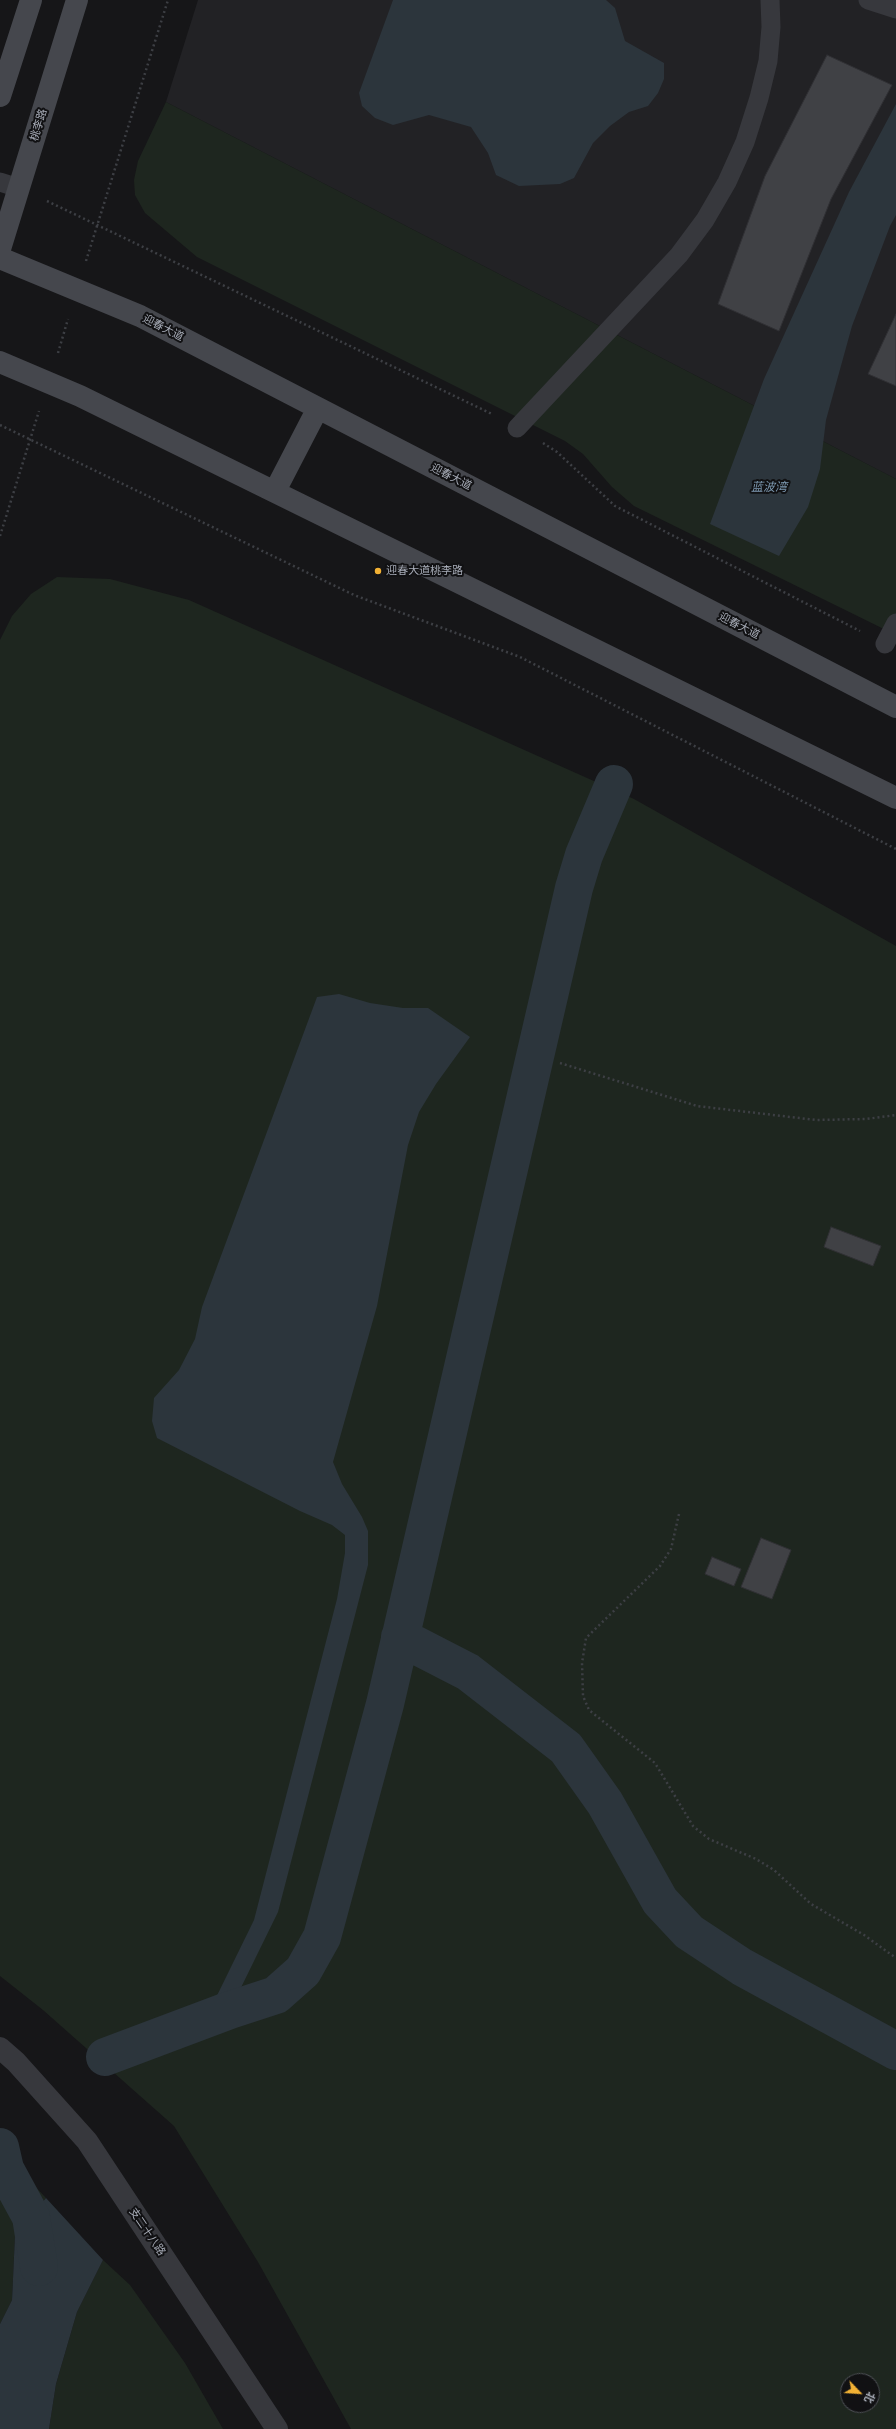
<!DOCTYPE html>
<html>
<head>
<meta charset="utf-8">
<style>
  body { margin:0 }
  #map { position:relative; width:896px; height:2429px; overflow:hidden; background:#161618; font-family:Arial,"Noto Sans SC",sans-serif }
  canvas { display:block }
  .north { position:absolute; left:840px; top:2373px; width:40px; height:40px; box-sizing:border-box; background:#111113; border:1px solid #4d4f55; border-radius:50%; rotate:115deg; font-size:11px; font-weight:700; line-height:16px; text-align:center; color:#a8adb8 }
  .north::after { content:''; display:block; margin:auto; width:14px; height:18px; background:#f2b134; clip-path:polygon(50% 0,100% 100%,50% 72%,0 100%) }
</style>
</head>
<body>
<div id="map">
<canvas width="896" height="2429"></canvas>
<div class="north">北</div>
</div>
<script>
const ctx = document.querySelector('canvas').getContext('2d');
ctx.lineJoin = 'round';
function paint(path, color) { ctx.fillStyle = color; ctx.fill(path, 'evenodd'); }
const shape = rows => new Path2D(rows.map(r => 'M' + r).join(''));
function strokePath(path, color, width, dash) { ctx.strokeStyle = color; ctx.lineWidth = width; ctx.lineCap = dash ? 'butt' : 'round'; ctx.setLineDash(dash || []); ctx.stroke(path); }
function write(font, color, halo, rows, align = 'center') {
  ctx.font = font + ' Arial,"Noto Sans SC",sans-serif'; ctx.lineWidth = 4; ctx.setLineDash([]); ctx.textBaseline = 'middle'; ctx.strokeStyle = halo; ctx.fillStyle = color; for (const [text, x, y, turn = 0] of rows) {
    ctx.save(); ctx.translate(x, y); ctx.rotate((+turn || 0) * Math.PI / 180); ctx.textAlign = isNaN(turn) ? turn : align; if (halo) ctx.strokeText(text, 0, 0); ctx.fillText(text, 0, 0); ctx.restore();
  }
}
paint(shape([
  [198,0,896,0,896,479,166,102]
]), '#222225');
paint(shape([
  [166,102,896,479,896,635,634,506,612,487,583,454,565,441,197,257,145,213,135,195,134,180,138,161],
  [57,577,110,579,189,600,634,799,896,946,896,2429,351,2429,258,2262,174,2126,43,2010,0,1976,0,640,12,616,31,594],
  [848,2381,872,2381,872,2405,848,2405],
  [0,2149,46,2198,15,2235,12,2300,0,2324],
  [103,2260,130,2285,185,2363,223,2429,49,2429,56,2384,77,2312]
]), '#1e261f');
paint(shape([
  [393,0,606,0,615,8,625,41,664,63,664,79,658,93,648,106,629,112,610,126,593,143,574,178,560,184,519,186,496,175,488,153,471,127,429,115,393,125,375,118,362,106,359,93],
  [896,104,896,215,890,226,852,326,826,420,820,469,808,507,779,556,710,524,764,379,849,192],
  [339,994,370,1003,403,1008,428,1008,470,1037,436,1084,419,1112,408,1145,377,1306,333,1462,342,1484,362,1517,368,1531,368,1565,278,1912,230,2010,206,2018,254,1920,337,1599,345,1553,345,1535,332,1525,300,1511,157,1438,152,1421,154,1398,179,1370,195,1339,202,1307,317,997],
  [46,2198,103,2260,77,2312,56,2384,49,2429,0,2429,0,2324,12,2300,15,2235]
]), '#2c353c');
strokePath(shape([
  [400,1637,468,1672,566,1748,605,1803,660,1901,689,1932,742,1967,896,2051],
  [105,2057,230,2010,276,1995,303,1971,322,1937,385,1704,574,888,584,855,614,784],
  [0,2147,5,2169,31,2217,39,2267]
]), '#2c353c', 38);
const building = shape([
  [827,55,892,85,831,199,779,331,718,304,765,176,827,55],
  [896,314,896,386,868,374,896,314],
  [831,1227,881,1246,873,1266,824,1247,831,1227],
  [761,1538,791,1550,772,1599,741,1587,761,1538],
  [712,1557,741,1569,734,1586,705,1574,712,1557]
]);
paint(building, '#404145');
strokePath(building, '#303034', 1);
strokePath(shape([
  [47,201,492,414],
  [86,261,168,0],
  [58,353,68,319],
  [0,425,354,595,520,657,896,849],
  [543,443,557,452,615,506,860,631],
  [0,536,39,411],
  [560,1063,697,1106,816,1120,866,1119,896,1115],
  [679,1514,671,1549,660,1566,586,1638,582,1663,583,1696,589,1710,655,1763,693,1826,709,1839,756,1859,774,1870,811,1904,864,1935,896,1958]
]), '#3d3f44', 2.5, [2, 3]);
strokePath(shape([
  [868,0,896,9],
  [0,182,19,188],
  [517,428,679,255,705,220,727,182,745,142,759,98,768,61,771,27,770,0],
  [885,644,896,623]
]), '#37383d', 19);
strokePath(shape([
  [0,2048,16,2062,87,2141,277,2429]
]), '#37383d', 22);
strokePath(shape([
  [0,96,31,0],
  [0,249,77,0],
  [0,258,140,316,896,707],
  [0,362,80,396,896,798],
  [275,491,318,408]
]), '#45474d', 22);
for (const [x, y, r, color] of [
  [378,571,4,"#f2b134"]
]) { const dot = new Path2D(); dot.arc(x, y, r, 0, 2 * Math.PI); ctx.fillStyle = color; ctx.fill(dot); strokePath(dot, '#111113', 1.5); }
write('11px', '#a8adb8', '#111113', [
  ["桃李路",39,125,-73],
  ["迎春大道",163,328,27],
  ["迎春大道",451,477,27],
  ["迎春大道",739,626,27],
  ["支二十八路",147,2232,56]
]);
write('11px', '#a8adb8', '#111113', [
  ["迎春大道桃李路",386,571]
], 'left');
write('italic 12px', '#7f9bb3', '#111113', [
  ["蓝波湾",769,488]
]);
</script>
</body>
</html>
